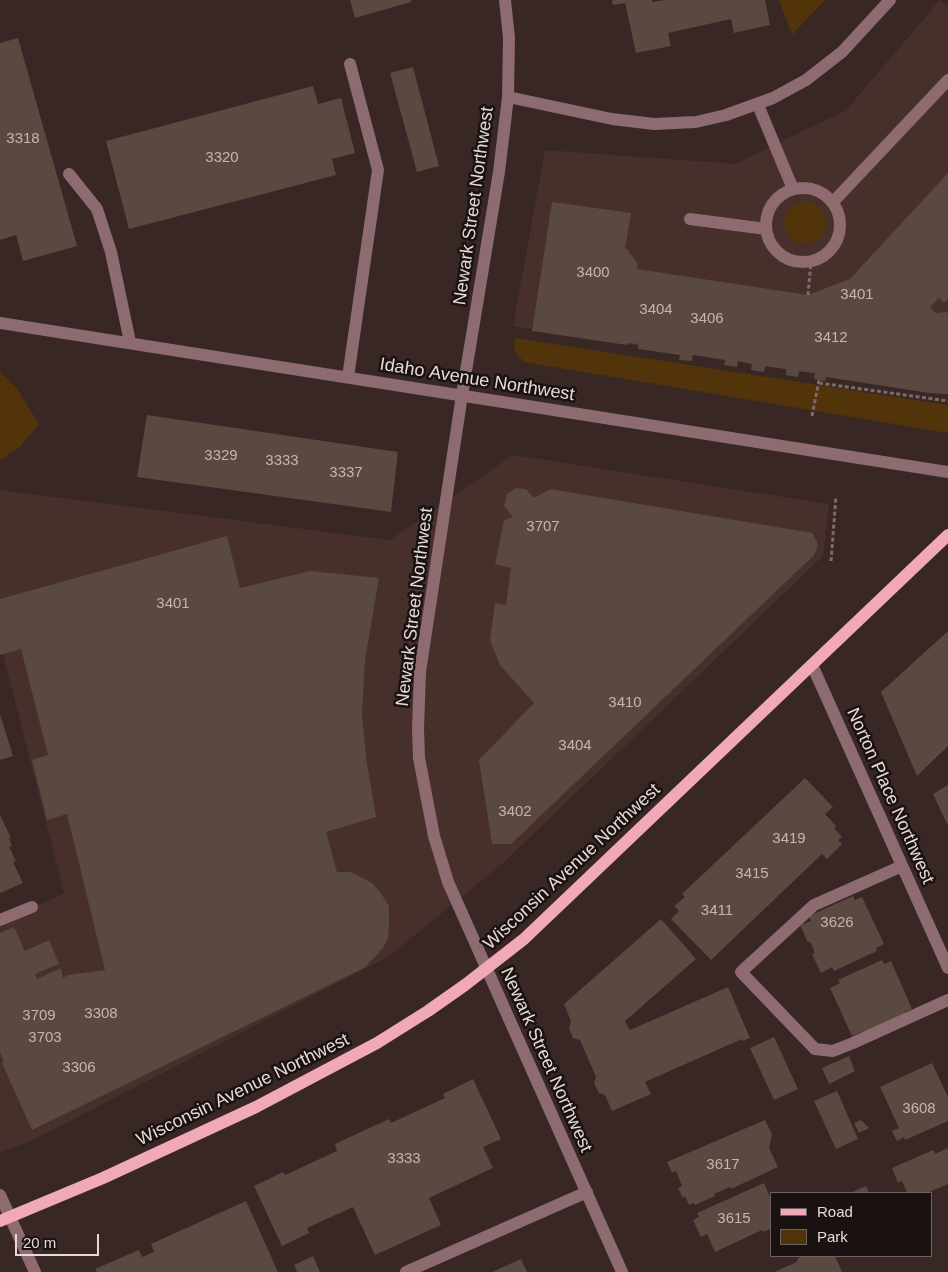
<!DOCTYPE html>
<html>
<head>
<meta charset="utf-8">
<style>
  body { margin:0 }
  #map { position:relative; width:948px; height:1272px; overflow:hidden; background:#382724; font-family:Helvetica,sans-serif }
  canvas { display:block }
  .legend { position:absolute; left:770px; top:1192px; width:162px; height:65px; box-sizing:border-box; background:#1a1211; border:1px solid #6c6261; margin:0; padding:6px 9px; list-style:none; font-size:15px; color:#e6dad8 }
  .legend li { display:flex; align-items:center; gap:10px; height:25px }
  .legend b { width:25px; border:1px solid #6c6261 }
  .scale { position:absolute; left:15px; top:1234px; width:84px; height:22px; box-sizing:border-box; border:2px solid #e6dad8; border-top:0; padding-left:6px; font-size:15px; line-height:18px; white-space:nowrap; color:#e6dad8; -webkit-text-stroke:4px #1a1211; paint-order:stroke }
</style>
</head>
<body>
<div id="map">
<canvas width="948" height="1272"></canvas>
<ul class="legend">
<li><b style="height:6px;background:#f1a8b7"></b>Road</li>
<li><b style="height:14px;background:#51340a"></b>Park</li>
</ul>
<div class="scale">20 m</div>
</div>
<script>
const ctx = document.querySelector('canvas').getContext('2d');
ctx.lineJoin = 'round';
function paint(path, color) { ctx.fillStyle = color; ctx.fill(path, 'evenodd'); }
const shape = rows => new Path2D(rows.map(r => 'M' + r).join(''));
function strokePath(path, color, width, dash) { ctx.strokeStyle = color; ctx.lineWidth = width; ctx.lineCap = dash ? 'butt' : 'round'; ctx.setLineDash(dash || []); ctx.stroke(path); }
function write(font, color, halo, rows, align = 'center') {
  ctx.font = font + ' Helvetica,sans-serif'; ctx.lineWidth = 5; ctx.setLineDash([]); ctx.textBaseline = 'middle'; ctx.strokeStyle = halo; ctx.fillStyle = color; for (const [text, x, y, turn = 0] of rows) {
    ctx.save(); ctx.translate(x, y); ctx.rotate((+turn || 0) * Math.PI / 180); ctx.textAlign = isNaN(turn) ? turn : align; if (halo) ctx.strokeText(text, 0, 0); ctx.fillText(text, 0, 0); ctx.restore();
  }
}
paint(shape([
  [940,0,948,7,948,395,513,326,545,150,736,164,846,110],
  [513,455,829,504,823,556,503,863,388,957,29,1142,0,1152,0,924,64,893,0,643,0,490,390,540]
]), '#472f2c');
paint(shape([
  [779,0,825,0,792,35],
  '784 223a21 21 0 1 1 42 0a21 21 0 1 1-42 0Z',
  [515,338,948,405,948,433,524,362,514,351],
  [0,372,16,387,39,424,19,448,0,460]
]), '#51340a');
paint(shape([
  [350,0,411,0,411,2,355,18],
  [612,0,652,0,653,2,664,0,765,0,770,25,734,33,731,19,668,33,671,46,636,53,625,3,613,5],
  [18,38,77,246,23,261,16,235,0,240,0,43],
  [413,67,439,166,417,172,390,73],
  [313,86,318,104,341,98,355,153,332,159,336,175,129,229,106,141],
  [948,173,948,299,944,303,939,298,930,307,936,313,946,312,948,314,948,394,929,393,826,377,825,381,814,379,815,373,799,371,798,377,786,375,786,369,765,366,764,372,751,370,752,364,738,361,737,367,724,365,725,360,693,355,692,361,679,360,680,355,638,349,638,344,627,343,627,345,532,331,552,202,631,213,625,249,627,249,638,264,637,269,808,295,850,279],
  [147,415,398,452,391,512,137,477],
  [516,488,526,489,534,498,550,489,812,533,817,542,817,548,814,555,511,844,492,844,479,760,534,703,500,665,490,640,495,603,506,605,511,568,495,564,504,520,513,517,504,506,507,494],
  [227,536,240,588,310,571,379,578,365,660,362,715,367,764,376,817,326,832,337,872,351,872,372,883,380,892,389,906,389,927,388,938,383,948,364,968,32,1130,2,1063,4,1062,0,1052,0,933,14,927,25,951,49,940,59,964,35,974,37,979,61,968,63,978,68,975,105,970,67,814,47,820,32,760,48,755,21,649,0,655,0,599],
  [948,631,948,746,917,776,881,692],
  [0,714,13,756,0,760],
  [805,778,833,807,825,814,836,826,834,828,842,837,838,840,842,844,827,859,822,854,711,960,671,919,679,911,674,906,685,897,682,894],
  [948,785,948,826,933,794],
  [0,815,11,838,9,839,12,846,9,847,16,861,13,862,23,883,0,893],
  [853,896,855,900,862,897,884,944,876,948,877,951,834,971,832,967,821,973,812,954,815,953,810,941,808,943,801,927,801,925,811,921,809,916],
  [661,919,696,959,625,1021,630,1030,728,987,750,1038,743,1041,742,1039,645,1082,651,1094,612,1111,605,1095,599,1093,594,1083,596,1077,580,1040,573,1038,569,1028,571,1021,564,1004],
  [882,960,884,964,891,961,912,1009,905,1012,906,1014,862,1034,861,1032,852,1036,830,988,840,983,838,980],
  [774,1037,798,1089,774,1100,750,1048],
  [849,1056,855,1071,829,1084,822,1068],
  [932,1063,948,1097,948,1121,905,1140,904,1137,897,1141,892,1131,899,1128,880,1087],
  [473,1079,501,1139,483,1147,493,1168,429,1198,441,1225,375,1255,353,1207,307,1228,309,1233,282,1246,254,1186,283,1172,285,1175,337,1151,335,1144,389,1119,391,1123,445,1098,443,1094],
  [837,1091,858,1139,836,1149,814,1101],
  [765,1120,772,1134,769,1148,778,1167,731,1189,730,1187,714,1194,715,1196,695,1205,694,1203,689,1205,685,1196,683,1198,678,1188,682,1186,676,1171,672,1173,667,1162],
  [861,1120,869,1128,859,1133,854,1123],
  [948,1148,948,1184,927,1193,907,1193,902,1181,898,1183,892,1168,933,1150,935,1154],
  [764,1183,772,1202,772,1228,763,1232,762,1230,715,1252,707,1234,701,1237,693,1220,699,1217,697,1213],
  [866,1186,869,1193,850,1193],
  [246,1201,278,1272,97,1272,95,1269,139,1250,142,1257,154,1252,151,1244],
  [313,1256,320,1272,297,1272,294,1265],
  [801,1256,835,1256,842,1272,774,1272,797,1262,797,1260],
  [521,1259,527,1272,492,1272]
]), '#5a4940');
strokePath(shape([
  [808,295,811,261],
  [819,383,948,401],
  [812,416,819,380],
  [831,561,836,496]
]), '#7b6c6a', 3, [4, 2.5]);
strokePath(shape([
  [505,0,509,38,508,97,499,172,462,395,420,672,418,729,419,758,434,836,448,882,622,1272],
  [508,97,612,119,654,124,696,122,726,115,773,98,806,80,842,52,890,0],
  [758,105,793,189],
  [69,174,97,209,111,252,130,342],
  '766 225a37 37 0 1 1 74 0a37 37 0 1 1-74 0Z',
  [833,202,948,80],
  [690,219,766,229],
  [0,323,948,472],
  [348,377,378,170,350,64],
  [812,665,948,968],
  [902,866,814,905,741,972,815,1049,833,1051,853,1043,948,1000],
  [0,920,32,907],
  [0,1195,35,1272],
  [406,1272,587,1192]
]), '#8e6a71', 12);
strokePath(shape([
  [0,1221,103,1178,256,1107,377,1043,428,1011,465,985,524,939,948,535]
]), '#f1a8b7', 12);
write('15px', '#c3b6b2', null, [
  ["3318",23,139],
  ["3320",222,158],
  ["3400",593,273],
  ["3401",857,295],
  ["3404",656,310],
  ["3406",707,319],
  ["3412",831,338],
  ["3329",221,456],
  ["3333",282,461],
  ["3337",346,473],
  ["3707",543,527],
  ["3401",173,604],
  ["3410",625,703],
  ["3404",575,746],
  ["3402",515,812],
  ["3419",789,839],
  ["3415",752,874],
  ["3411",717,911],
  ["3626",837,923],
  ["3308",101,1014],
  ["3709",39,1016],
  ["3703",45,1038],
  ["3306",79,1068],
  ["3608",919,1109],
  ["3333",404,1159],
  ["3617",723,1165],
  ["3615",734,1219]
]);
write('18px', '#e6dad8', '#1a1211', [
  ["Newark Street Northwest",474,206,-82],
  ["Idaho Avenue Northwest",477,380,9],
  ["Newark Street Northwest",415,607,-83],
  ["Norton Place Northwest",890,796,66],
  ["Wisconsin Avenue Northwest",572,867,-43],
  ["Newark Street Northwest",546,1060,66],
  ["Wisconsin Avenue Northwest",243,1090,-26]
]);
</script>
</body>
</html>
